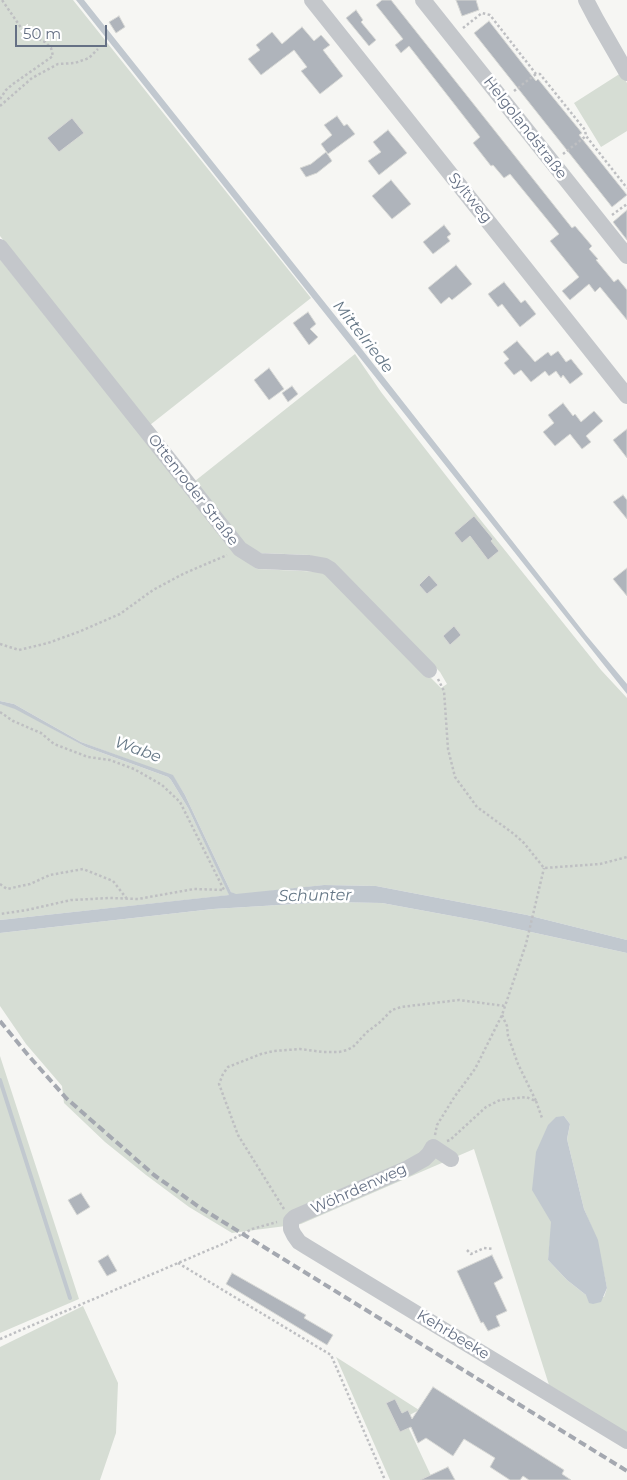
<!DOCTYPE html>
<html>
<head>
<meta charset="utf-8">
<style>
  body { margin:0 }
  #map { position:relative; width:627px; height:1480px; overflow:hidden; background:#f6f6f3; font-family:Montserrat,sans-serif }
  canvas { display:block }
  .scale { position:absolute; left:15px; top:25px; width:92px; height:22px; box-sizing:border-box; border:2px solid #657084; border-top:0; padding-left:6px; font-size:15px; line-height:18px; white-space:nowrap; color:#657084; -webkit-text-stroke:4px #fff; paint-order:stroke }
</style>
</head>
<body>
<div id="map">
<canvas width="627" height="1480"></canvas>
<div class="scale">50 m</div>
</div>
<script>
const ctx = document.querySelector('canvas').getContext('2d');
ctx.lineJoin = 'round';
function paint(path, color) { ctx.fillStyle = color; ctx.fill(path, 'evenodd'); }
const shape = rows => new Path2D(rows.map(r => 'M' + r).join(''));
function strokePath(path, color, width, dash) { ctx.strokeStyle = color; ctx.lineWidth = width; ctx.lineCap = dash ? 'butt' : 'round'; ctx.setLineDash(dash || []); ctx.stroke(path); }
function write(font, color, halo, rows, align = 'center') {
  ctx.font = font + ' Montserrat,sans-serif'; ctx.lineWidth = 5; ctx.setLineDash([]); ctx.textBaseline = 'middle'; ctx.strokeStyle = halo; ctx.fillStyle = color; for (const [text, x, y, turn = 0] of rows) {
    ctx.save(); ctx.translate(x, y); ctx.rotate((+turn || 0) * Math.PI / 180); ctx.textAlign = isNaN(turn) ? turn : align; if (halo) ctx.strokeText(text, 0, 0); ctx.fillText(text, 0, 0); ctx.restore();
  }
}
paint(shape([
  [0,0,73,0,311,298,150,425,0,236],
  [621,73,627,83,627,131,601,147,574,103],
  [0,259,235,554,257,569,323,572,362,609,441,688,447,684,440,672,338,569,309,555,261,553,245,545,195,481,355,354,381,392,479,518,601,670,627,698,627,940,527,915,376,886,324,885,236,895,231,892,185,795,173,776,81,742,14,704,0,701],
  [0,704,15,708,86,747,168,777,171,780,188,808,229,894,231,895,0,920],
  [329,902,382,903,485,922,627,953,627,1433,549,1385,474,1149,301,1224,232,1233,189,1207,146,1175,105,1142,64,1103,62,1086,26,1044,0,1006,0,933,213,909],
  [564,1116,570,1124,567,1139,584,1209,597,1240,607,1288,604,1297,586,1295,567,1280,548,1260],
  [0,1056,79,1299,0,1333],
  [83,1306,118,1383,116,1433,100,1480,0,1480,0,1347],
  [336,1357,419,1410,404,1418,433,1480,390,1480]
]), '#d6ddd4');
paint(shape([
  [76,0,84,0,353,338,586,635,627,684,627,694],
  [0,701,14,704,81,742,173,775,185,795,231,892,236,894,324,885,376,886,527,915,627,940,627,953,485,922,382,903,329,902,213,909,0,933,0,920,229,895,188,808,171,780,168,777,86,747,15,709,0,704],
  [564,1116,570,1124,567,1139,584,1209,598,1240,607,1288,601,1302,593,1304,589,1303,586,1295,567,1280,548,1260,551,1222,532,1190,536,1152,548,1125,556,1117]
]), '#c1c8cf');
strokePath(shape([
  [0,1080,70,1298]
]), '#c1c8cf', 4);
const building = shape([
  [382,0,391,0,572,228,575,226,592,246,589,249,598,259,596,260,614,282,618,279,627,290,627,320,600,287,595,292,589,284,570,300,562,291,579,277,550,241,559,234,510,174,504,178,493,165,491,166,473,143,480,137,409,46,401,53,395,45,403,39,376,5,382,0],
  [456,0,476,0,479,10,462,16,456,0],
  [356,10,363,20,361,22,376,40,369,46,346,18,356,10],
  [119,16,125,27,116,33,109,22,119,16],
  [489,21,536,81,538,79,582,133,579,135,627,195,612,207,474,33,489,21],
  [302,27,314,41,321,35,330,45,323,50,343,76,320,94,301,71,307,67,294,50,261,75,248,59,260,50,256,45,272,32,282,44,302,27],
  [337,116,344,126,347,124,355,134,328,154,321,144,332,135,324,125,337,116],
  [72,118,84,133,59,152,47,138,72,118],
  [388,130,407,153,379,175,368,161,381,152,373,142,388,130],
  [326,152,332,161,317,173,306,177,300,168,311,164,326,152],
  [391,180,411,204,392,219,372,196,391,180],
  [627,210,627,240,613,222,627,210],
  [444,225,451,234,447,237,450,241,433,254,423,242,444,225],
  [456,265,472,284,452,300,449,297,441,304,428,288,456,265],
  [504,282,521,303,525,300,536,314,520,327,502,304,498,307,488,294,504,282],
  [308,312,316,324,310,329,318,337,309,345,293,323,308,312],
  [517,341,535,362,548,352,551,356,558,351,566,362,571,359,583,374,570,384,563,375,561,378,556,371,549,376,545,371,531,382,521,370,514,375,504,363,509,359,503,352,517,341],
  [269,368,284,389,269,400,254,380,269,368],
  [292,386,298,394,288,402,282,393,292,386],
  [563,403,573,416,575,414,581,422,594,411,603,421,586,436,591,442,582,449,570,434,555,446,543,432,554,423,548,415,563,403],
  [627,429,627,458,613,440,627,429],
  [623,495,627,500,627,519,613,502,623,495],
  [474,516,493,539,491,541,499,551,488,560,470,536,462,543,454,533,474,516],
  [627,568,627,596,613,579,627,568],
  [429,575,438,585,427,594,419,585,429,575],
  [454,626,461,635,450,645,443,636,454,626],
  [81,1193,90,1207,77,1215,68,1200,81,1193],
  [108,1255,117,1271,107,1276,98,1261,108,1255],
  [492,1255,503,1278,494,1283,507,1311,496,1316,500,1326,488,1331,483,1322,481,1323,457,1271,492,1255],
  [232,1273,306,1315,304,1318,333,1335,327,1345,226,1284,232,1273],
  [433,1387,564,1470,562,1474,571,1480,529,1480,523,1476,520,1480,510,1480,490,1467,495,1458,464,1439,453,1456,426,1438,418,1443,411,1427,400,1432,386,1403,395,1399,402,1413,408,1410,412,1419,433,1387],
  [448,1467,455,1480,420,1480,448,1467]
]);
paint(building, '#afb4bb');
strokePath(building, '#d7d8d5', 1);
strokePath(shape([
  [463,28,482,13,490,15,536,74,540,74,585,130,586,136,627,188],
  [514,91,536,74],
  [0,99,6,90,13,84,53,56,51,48,45,42,24,32,2,0],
  [0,106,32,78,58,64,75,63,89,58,98,49],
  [563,154,586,136],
  [612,215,627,204],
  [0,644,19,650,48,643,81,631,120,614,153,590,183,574,227,555],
  [438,679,444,691,448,749,455,777,477,807,514,834,524,843,544,868,600,864,627,857],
  [0,712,13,721,41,733,54,744,88,757,110,760,134,769,162,785,180,802,224,890,194,889,138,899,110,898,71,900,27,910,0,914],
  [0,884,7,889,30,884,50,875,83,869,113,881,127,899],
  [536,1101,542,1118],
  [435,1135,437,1125,455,1096,475,1069,502,1015,526,944,544,868],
  [447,1141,450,1140,486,1107,500,1100,526,1097,536,1101,518,1064,508,1036,507,1026,502,1015],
  [284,1209,238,1135,219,1084,223,1074,228,1067,261,1054,274,1051,300,1049,323,1052,339,1052,347,1050,353,1047,367,1032,379,1023,392,1010,401,1007,459,1000,505,1006],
  [467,1250,471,1254,484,1248,493,1249],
  [178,1263,331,1355,385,1480],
  [0,1339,225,1243,252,1229,277,1222]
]), '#bebfc2', 2.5, [2.5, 2.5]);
strokePath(shape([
  [312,0,627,396],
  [423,0,627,256],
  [586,0,596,19,627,73],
  [0,247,240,549,259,561,308,563,325,566,330,569,429,670],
  [451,1159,433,1147,429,1154,424,1159,408,1168,295,1217,291,1221,291,1229,294,1235,299,1242,307,1247,627,1441]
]), '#c4c7cb', 16);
strokePath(shape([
  [0,1021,28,1055,66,1098,154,1175,199,1207,627,1471]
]), '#a4a8b0', 4, [8, 4]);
write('15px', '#657084', '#fff', [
  ["Helgolandstraße",525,128,52],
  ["Syltweg",470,198,51],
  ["Ottenroder Straße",193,490,52],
  ["Wöhrdenweg",359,1189,-24],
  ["Kehrbeeke",453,1335,31]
]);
write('italic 16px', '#667887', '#fff', [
  ["Mittelriede",363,337,52],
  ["Wabe",138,750,20],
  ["Schunter",315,896,-1]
]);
</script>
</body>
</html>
